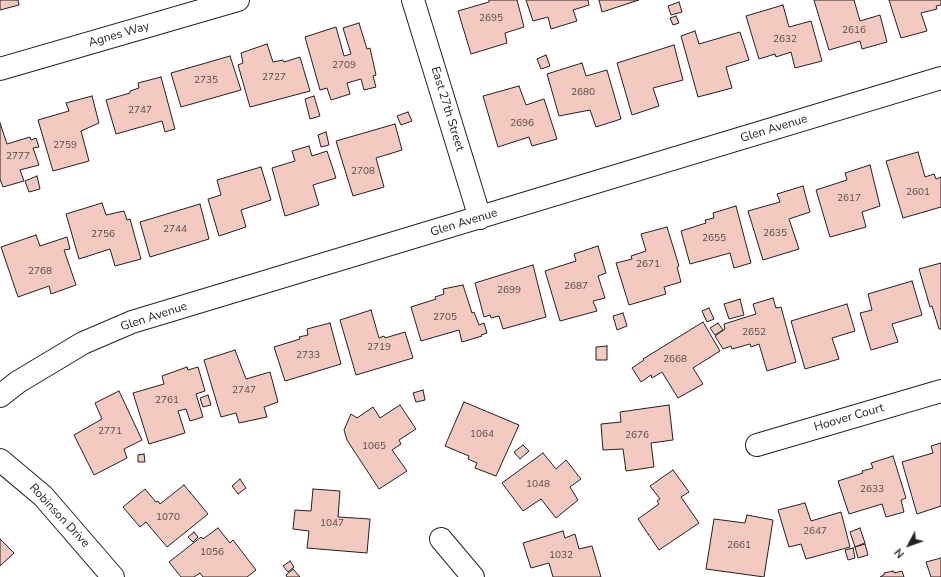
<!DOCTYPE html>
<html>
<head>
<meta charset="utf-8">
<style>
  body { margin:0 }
  #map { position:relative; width:941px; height:577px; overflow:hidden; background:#fff; font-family:"Nunito Sans",sans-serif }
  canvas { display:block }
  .north { position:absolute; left:889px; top:525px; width:40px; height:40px; -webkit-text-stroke:3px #fff; paint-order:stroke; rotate:229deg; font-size:11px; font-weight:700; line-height:16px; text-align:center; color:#222 }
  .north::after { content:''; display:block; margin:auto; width:14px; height:18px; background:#222; clip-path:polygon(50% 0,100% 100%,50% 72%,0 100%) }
</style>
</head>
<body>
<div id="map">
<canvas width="941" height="577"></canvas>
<div class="north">N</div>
</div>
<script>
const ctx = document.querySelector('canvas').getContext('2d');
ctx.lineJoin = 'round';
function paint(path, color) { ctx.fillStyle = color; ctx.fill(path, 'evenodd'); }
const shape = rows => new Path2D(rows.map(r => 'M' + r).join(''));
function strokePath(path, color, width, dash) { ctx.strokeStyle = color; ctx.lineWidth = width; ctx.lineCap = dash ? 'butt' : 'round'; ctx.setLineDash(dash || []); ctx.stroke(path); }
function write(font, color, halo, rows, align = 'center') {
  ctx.font = font + ' "Nunito Sans",sans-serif'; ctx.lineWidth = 3; ctx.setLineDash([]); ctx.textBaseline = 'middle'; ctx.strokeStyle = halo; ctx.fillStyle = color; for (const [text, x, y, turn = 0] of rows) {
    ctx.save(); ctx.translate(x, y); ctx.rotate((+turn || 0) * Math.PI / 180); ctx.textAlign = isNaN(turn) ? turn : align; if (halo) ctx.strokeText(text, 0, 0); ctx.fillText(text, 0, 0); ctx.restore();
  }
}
const building = shape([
  [0,0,18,0,19,5,0,10,0,0],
  [489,0,517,0,524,27,505,33,507,43,471,54,458,11,489,2,489,0],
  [526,0,588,0,589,5,573,10,577,21,551,29,548,17,533,21,526,0],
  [599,0,639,0,602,12,599,0],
  [814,0,854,0,860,21,880,15,887,42,862,49,860,41,829,50,814,0],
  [889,0,941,0,941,5,936,6,937,9,921,13,927,31,901,38,889,0],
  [679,2,682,12,671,15,668,6,679,2],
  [783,5,789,27,811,21,822,61,795,68,791,52,776,57,775,54,759,59,746,16,783,5],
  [676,16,679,23,673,25,670,18,676,16],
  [359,23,367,49,370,48,376,75,373,76,376,87,364,90,361,79,347,83,350,94,331,100,327,88,320,90,305,37,336,27,344,56,351,54,343,28,359,23],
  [695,31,699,44,740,32,749,60,726,67,732,88,698,97,681,36,695,31],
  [267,44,273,62,283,60,284,62,300,57,310,91,250,107,238,65,243,63,241,53,267,44],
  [674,45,683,80,653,88,659,106,632,115,617,63,674,45],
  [546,55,550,66,541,69,537,59,546,55],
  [230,56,241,90,181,107,171,73,230,56],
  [582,63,586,76,607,70,621,119,596,127,590,110,559,116,547,74,582,63],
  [161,77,175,129,165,132,162,121,116,134,106,100,130,93,130,91,139,88,138,83,161,77],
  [519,86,526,105,544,99,557,139,532,146,529,137,498,147,483,96,519,86],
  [92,96,99,123,81,131,89,161,53,171,38,120,69,111,66,103,92,96],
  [314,96,320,116,310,119,305,99,314,96],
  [408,112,412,121,401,125,397,116,408,112],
  [0,123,7,144,30,137,31,140,36,138,39,147,33,148,39,165,20,170,24,181,3,187,0,179,0,123],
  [395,124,402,150,376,158,384,187,353,196,336,141,395,124],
  [326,132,329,145,321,147,318,135,326,132],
  [309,146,312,156,327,151,336,178,313,185,319,205,285,216,272,168,295,161,292,151,309,146],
  [918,152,925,177,934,174,936,179,941,177,941,207,903,218,886,161,918,152],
  [870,165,880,206,862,212,866,227,830,237,816,190,847,180,845,173,870,165],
  [261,167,271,200,241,210,246,227,219,236,208,199,221,195,217,180,261,167],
  [37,176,40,189,29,192,25,181,37,176],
  [803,186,810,212,789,219,799,249,763,260,748,211,780,202,777,194,803,186],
  [102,203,106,215,124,211,127,220,130,219,141,259,115,266,110,249,79,259,66,214,102,203],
  [200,204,209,239,150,257,140,222,200,204],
  [736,206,751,263,734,268,730,253,690,264,681,231,706,223,705,220,714,218,713,213,736,206],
  [667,227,679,266,677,267,681,282,664,287,666,294,629,305,616,263,632,259,631,256,646,251,641,234,667,227],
  [36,235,40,246,67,237,70,249,64,250,76,285,51,294,49,286,18,297,1,247,36,235],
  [598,246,606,273,598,276,605,298,593,301,597,311,560,321,545,271,576,261,574,254,598,246],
  [941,263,941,329,939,329,932,306,930,307,919,269,941,263],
  [533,265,546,317,503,329,499,316,491,318,490,315,484,317,475,283,533,265],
  [912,281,922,315,892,324,898,342,871,350,860,313,872,310,868,294,912,281],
  [463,285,472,313,474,312,479,325,484,323,487,333,481,335,482,336,462,342,459,330,421,341,411,307,436,299,435,297,444,294,443,289,463,285],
  [773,298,776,308,781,307,796,362,767,371,759,344,751,347,750,344,732,349,731,346,723,349,715,336,725,329,724,324,756,314,753,304,773,298],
  [740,299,744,315,729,319,724,304,740,299],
  [847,304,855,331,832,338,839,359,805,369,791,321,847,304],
  [709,308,714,319,707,322,702,311,709,308],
  [371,310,379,338,384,336,385,338,405,332,413,358,356,375,340,320,371,310],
  [623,313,627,326,617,330,613,316,623,313],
  [703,322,720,351,693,368,703,384,678,398,662,372,652,378,651,375,641,382,632,368,644,360,643,359,703,322],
  [330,323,341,364,285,381,274,347,300,339,299,337,308,335,307,329,330,323],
  [718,323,723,330,715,335,710,328,718,323],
  [607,346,607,360,596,360,596,347,607,346],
  [235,350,246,379,270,372,278,402,264,407,267,417,239,423,236,413,221,417,204,360,235,350],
  [187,367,188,370,198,367,205,391,196,394,203,417,190,421,186,409,178,411,185,433,149,444,133,393,164,384,162,376,187,367],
  [423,390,425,400,416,402,413,393,423,390],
  [119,391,142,440,124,449,127,458,94,475,74,435,102,419,95,403,119,391],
  [208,395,211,405,203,407,200,398,208,395],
  [464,402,519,425,496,476,475,468,477,463,468,459,469,456,445,446,464,402],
  [400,405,416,429,399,440,401,444,392,450,407,471,379,489,347,440,344,430,351,414,357,418,373,407,380,418,400,405],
  [669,405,673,440,651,443,654,467,626,471,623,449,603,450,601,424,621,422,620,412,669,405],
  [941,443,941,506,917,514,902,462,933,453,931,446,941,443],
  [523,445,529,451,520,459,514,452,523,445],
  [543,453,556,469,566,460,581,479,570,487,578,500,556,518,541,499,523,511,502,483,543,453],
  [144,454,145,462,138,462,138,455,144,454],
  [893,456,906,498,901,500,904,512,886,517,882,504,849,514,838,481,863,473,862,471,873,468,871,463,893,456],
  [673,470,689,492,681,497,699,523,659,550,638,519,659,504,657,501,660,499,650,486,673,470],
  [240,479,246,488,238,494,232,486,240,479],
  [184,485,208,514,167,547,146,522,140,527,123,507,145,489,156,502,158,501,160,504,184,485],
  [313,489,340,491,338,517,370,519,367,553,307,548,309,531,293,529,295,510,311,511,313,489],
  [805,503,811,521,841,512,850,547,806,559,801,544,789,547,778,510,805,503],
  [747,515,773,520,764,577,706,569,714,519,745,523,747,515],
  [218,528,230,543,233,540,256,570,247,577,203,577,200,573,194,577,181,577,169,562,201,537,203,539,218,528],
  [860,528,865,543,855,547,850,532,860,528],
  [563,531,565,538,575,534,579,549,592,546,601,577,553,577,549,563,531,568,523,543,563,531],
  [194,532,198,537,193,542,188,537,194,532],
  [0,539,14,553,0,566,0,539],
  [865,544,868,555,858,558,855,547,865,544],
  [853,548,855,558,848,560,845,550,853,548],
  [941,558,941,577,931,577,926,562,941,558],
  [290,561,294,567,288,572,283,566,290,561],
  [293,569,300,577,287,577,286,575,293,569],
  [893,571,894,573,902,571,904,577,880,577,884,575,884,573,893,571]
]);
paint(building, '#f3c9c0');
strokePath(building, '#222', 1);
const minor = shape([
  [413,0,480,218],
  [0,69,238,0],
  [0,396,18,382,83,343,132,322,941,78],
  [757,445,941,391],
  [0,460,43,496,113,577],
  [441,539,473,577]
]);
strokePath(minor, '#222', 24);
strokePath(minor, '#fff', 22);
write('10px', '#564c4a', null, [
  ["2695",491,19],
  ["2616",854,31],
  ["2632",785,40],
  ["2709",344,66],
  ["2727",274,78],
  ["2735",206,81],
  ["2680",583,93],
  ["2747",140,111],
  ["2696",522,124],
  ["2759",65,146],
  ["2777",18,157],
  ["2708",363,172],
  ["2601",918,193],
  ["2617",849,199],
  ["2744",175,230],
  ["2635",775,234],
  ["2756",103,235],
  ["2655",714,239],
  ["2671",648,265],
  ["2768",40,272],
  ["2687",576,287],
  ["2699",509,291],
  ["2705",445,318],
  ["2652",754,333],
  ["2719",379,348],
  ["2733",308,356],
  ["2668",675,360],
  ["2747",244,391],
  ["2761",167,401],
  ["2771",110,432],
  ["1064",482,435],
  ["2676",637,436],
  ["1065",374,447],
  ["1048",538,485],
  ["2633",872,490],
  ["1070",168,518],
  ["1047",332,524],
  ["2647",815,532],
  ["2661",739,546],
  ["1056",212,553],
  ["1032",561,556]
]);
write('12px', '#222', '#fff', [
  ["Agnes Way",119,35,-16],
  ["East 27th Street",447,109,73],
  ["Glen Avenue",774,129,-17],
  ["Glen Avenue",464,223,-17],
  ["Glen Avenue",154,317,-18],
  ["Hoover Court",849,418,-16],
  ["Robinson Drive",59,516,47]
]);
</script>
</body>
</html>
